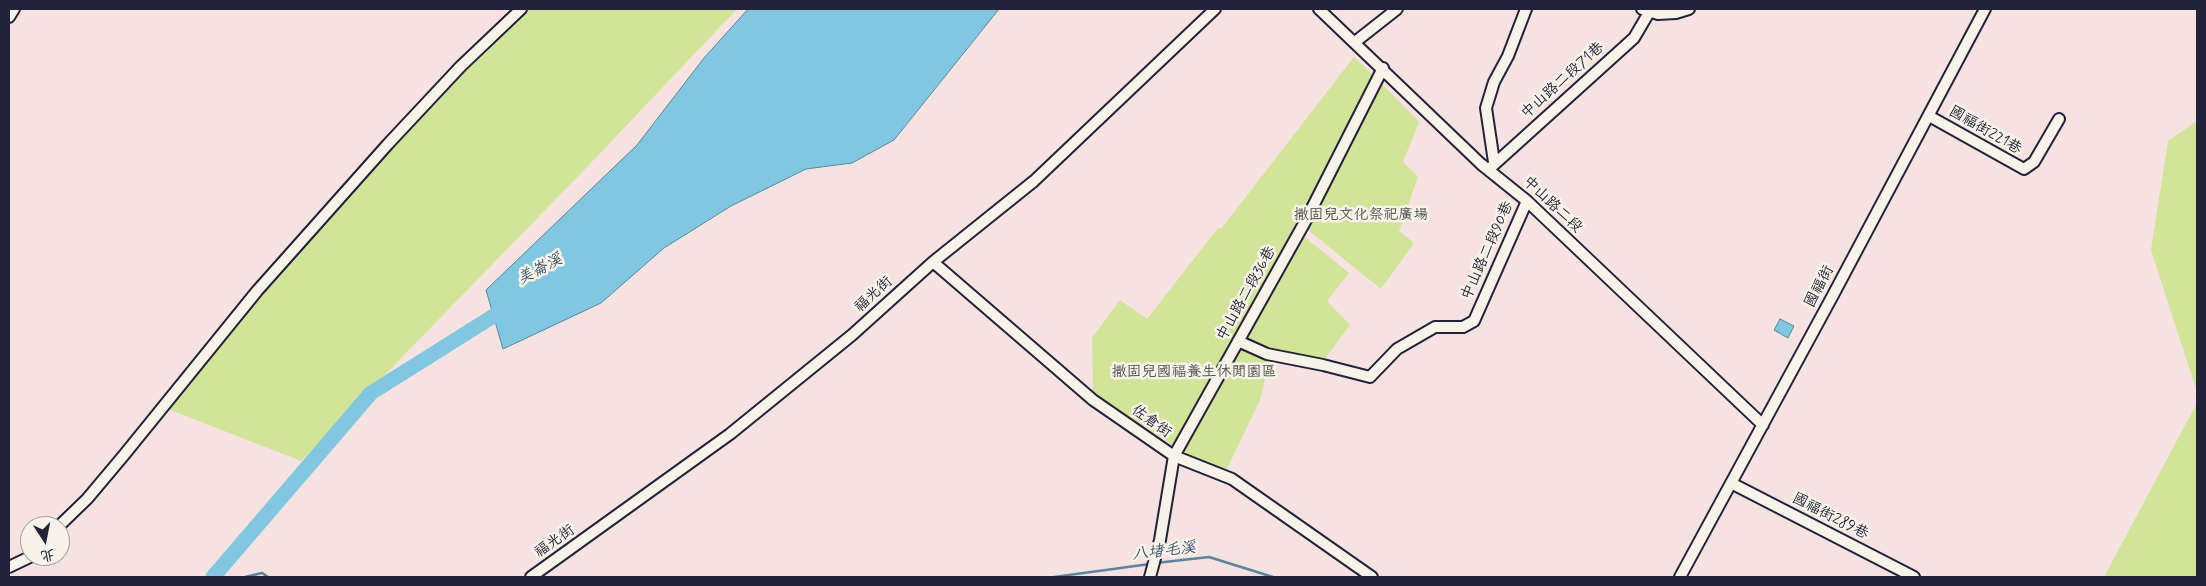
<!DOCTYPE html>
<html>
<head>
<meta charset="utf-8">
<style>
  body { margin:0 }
  #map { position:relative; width:2206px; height:586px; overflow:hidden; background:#f6e2e0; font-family:Mynerve,"LXGW WenKai TC",sans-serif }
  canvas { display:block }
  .frame { position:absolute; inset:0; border:10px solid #22223b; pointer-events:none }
  .north { position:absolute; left:20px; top:516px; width:50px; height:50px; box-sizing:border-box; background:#f7f3e8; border:1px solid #a29fa3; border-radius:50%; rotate:169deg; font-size:14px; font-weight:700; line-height:20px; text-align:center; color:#22223b }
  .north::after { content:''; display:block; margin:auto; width:18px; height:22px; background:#22223b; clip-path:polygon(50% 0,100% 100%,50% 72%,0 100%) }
</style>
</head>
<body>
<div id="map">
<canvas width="2206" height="586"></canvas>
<div class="frame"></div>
<div class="north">北</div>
</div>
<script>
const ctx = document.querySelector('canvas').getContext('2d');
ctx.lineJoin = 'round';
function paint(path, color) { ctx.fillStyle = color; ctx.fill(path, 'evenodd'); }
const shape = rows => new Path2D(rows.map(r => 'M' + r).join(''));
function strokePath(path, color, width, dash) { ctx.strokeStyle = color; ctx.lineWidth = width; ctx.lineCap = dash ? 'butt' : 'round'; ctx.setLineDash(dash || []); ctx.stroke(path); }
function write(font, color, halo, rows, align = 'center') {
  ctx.font = font + ' Mynerve,"LXGW WenKai TC",sans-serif'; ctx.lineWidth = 5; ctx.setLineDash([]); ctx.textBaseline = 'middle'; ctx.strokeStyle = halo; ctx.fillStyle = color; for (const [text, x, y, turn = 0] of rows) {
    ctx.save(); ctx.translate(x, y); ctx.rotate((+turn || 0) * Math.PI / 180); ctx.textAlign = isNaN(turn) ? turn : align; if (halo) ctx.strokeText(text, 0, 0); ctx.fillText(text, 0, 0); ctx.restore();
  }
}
paint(shape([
  [522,9,737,9,587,167,301,461,163,407,461,66],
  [1354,57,1373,75,1296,230,1349,273,1327,301,1350,325,1321,364,1271,354,1260,400,1223,477,1093,394,1092,338,1120,300,1147,319,1218,228,1221,229],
  [1381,83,1419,122,1403,162,1418,177,1399,231,1414,243,1381,289,1308,230],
  [2197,121,2197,392,2151,250,2168,141],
  [2197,403,2197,577,2104,577]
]), '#d2e498');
const water = shape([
  [748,9,999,9,894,140,852,163,806,169,731,206,664,248,601,303,503,349,486,290,637,145,704,58,748,9],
  [1780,319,1794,326,1788,338,1774,330,1780,319]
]);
paint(water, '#81c7e2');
strokePath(water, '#5b859f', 1);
strokePath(shape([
  [1156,563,1209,557,1273,577],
  [245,577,262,573,268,577],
  [1054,577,1150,564]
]), '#5b859f', 2.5);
strokePath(shape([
  [213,577,371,393,511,305]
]), '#81c7e2', 15);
const minor = shape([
  [1319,9,1481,164,1527,201,1763,425],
  [1642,9,1658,14,1676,13,1689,9],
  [9,17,14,9],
  [1355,42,1397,9],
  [1929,116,2024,169,2034,162,2059,119],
  [1494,162,1486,108,1494,82,1508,56,1526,9],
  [1489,169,1634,38,1651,9],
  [933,262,1093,400,1174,456,1232,479,1372,577],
  [1238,341,1267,354,1323,365,1370,377,1397,349,1435,327,1463,327,1474,321,1527,201],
  [1731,483,1914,577],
  [59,526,87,499,124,455,257,291,388,144,461,66,521,9],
  [9,567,32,556],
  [531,577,730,434,852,335,933,262,1034,181,1215,9],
  [1150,577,1160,540,1174,456,1306,220,1383,68],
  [1680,577,1832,297,1985,9]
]);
strokePath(minor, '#22223b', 14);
strokePath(minor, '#f7f3e8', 10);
write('15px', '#22223b', '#f7f3e8', [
  ["中山路二段71巷",1563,81,-42],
  ["國福街221巷",1985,131,30],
  ["中山路二段",1552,205,43],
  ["中山路二段90巷",1488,251,-66],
  ["國福街",1820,287,-62],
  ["中山路二段36巷",1247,294,-61],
  ["福光街",874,295,-42],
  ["佐倉街",1151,422,35],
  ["國福街289巷",1830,517,27],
  ["福光街",555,542,-35]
]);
write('15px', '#4e5252', '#f7f3e8', [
  ["撒固兒文化祭祀廣場",1361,216],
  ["撒固兒國福養生休閒園區",1194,373]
]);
write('italic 16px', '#3e546d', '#f7f3e8', [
  ["美崙溪",540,270,-27],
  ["八堵毛溪",1164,552,-7]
]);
</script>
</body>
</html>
